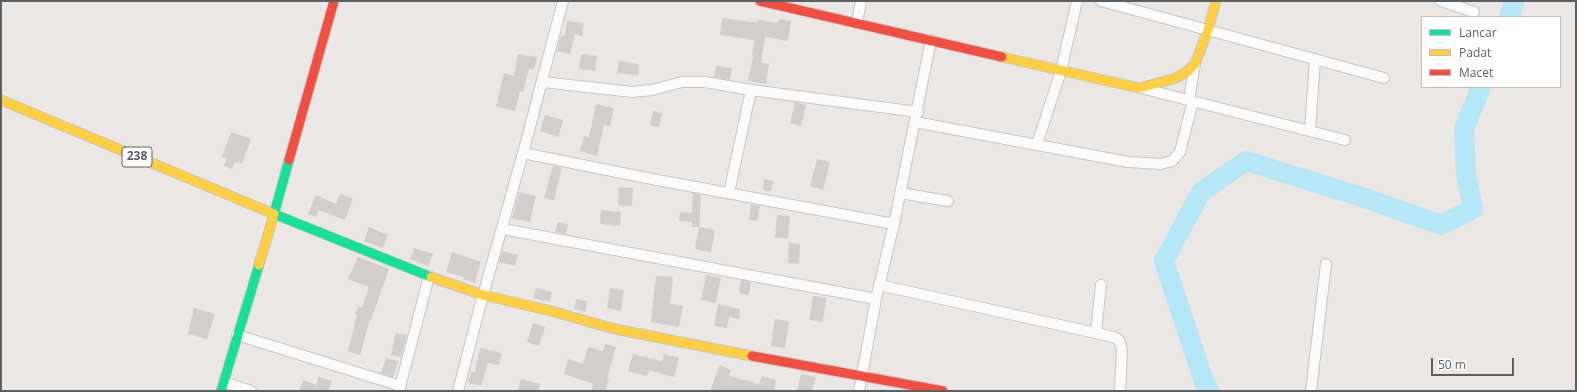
<!DOCTYPE html>
<html>
<head>
<meta charset="utf-8">
<style>
  body { margin:0 }
  #map { position:relative; width:1577px; height:392px; overflow:hidden; background:#eae7e4; font-family:"Open Sans",sans-serif }
  canvas { display:block }
  .frame { position:absolute; inset:0; border:2px solid #5a5f63; pointer-events:none }
  .legend { position:absolute; left:1421px; top:16px; width:140px; height:72px; box-sizing:border-box; background:#fff; border:1px solid #bdbfc1; margin:0; padding:5px 7px; list-style:none; font-size:12px; color:#5a5f63 }
  .legend li { display:flex; align-items:center; gap:8px; height:20px }
  .legend b { width:20px; border:1px solid #bdbfc1 }
  .scale { position:absolute; left:1431px; top:358px; width:83px; height:18px; box-sizing:border-box; border:2px solid #5a5f63; border-top:0; padding-left:5px; font-size:12px; line-height:14px; white-space:nowrap; color:#5a5f63; -webkit-text-stroke:3px #fff; paint-order:stroke }
</style>
</head>
<body>
<div id="map">
<canvas width="1577" height="392"></canvas>
<div class="frame"></div>
<ul class="legend">
<li><b style="height:5px;background:#16e098"></b>Lancar</li>
<li><b style="height:5px;background:#ffcf43"></b>Padat</li>
<li><b style="height:5px;background:#f24e42"></b>Macet</li>
</ul>
<div class="scale">50 m</div>
</div>
<script>
const ctx = document.querySelector('canvas').getContext('2d');
ctx.lineJoin = 'round';
const shape = rows => new Path2D(rows.map(r => 'M' + r).join(''));
function strokePath(path, color, width, dash) { ctx.strokeStyle = color; ctx.lineWidth = width; ctx.lineCap = dash ? 'butt' : 'round'; ctx.setLineDash(dash || []); ctx.stroke(path); }
function paint(path, color) { ctx.fillStyle = color; ctx.fill(path, 'evenodd'); }
function write(font, color, halo, rows, align = 'center') {
  ctx.font = font + ' "Open Sans",sans-serif'; ctx.lineWidth = 3; ctx.setLineDash([]); ctx.textBaseline = 'middle'; ctx.strokeStyle = halo; ctx.fillStyle = color; for (const [text, x, y, turn = 0] of rows) {
    ctx.save(); ctx.translate(x, y); ctx.rotate((+turn || 0) * Math.PI / 180); ctx.textAlign = isNaN(turn) ? turn : align; if (halo) ctx.strokeText(text, 0, 0); ctx.fillText(text, 0, 0); ctx.restore();
  }
}
strokePath(shape([
  [1509,17,1515,1],
  [1209,391,1204,382,1164,261,1201,192,1246,161,1365,198,1441,225,1473,209,1466,174,1464,129,1481,87]
]), '#b6e7f7', 20);
paint(shape([
  [722,18,757,23,757,20,778,23,779,19,791,21,788,41,765,37,761,63,769,64,766,84,748,81,753,57,752,56,754,40,720,35],
  [567,21,584,23,582,36,575,34,570,54,557,51,561,35,565,36],
  [518,54,537,57,534,70,529,69,523,92,520,91,515,111,496,106,504,73,514,76],
  [581,54,597,56,595,71,579,69],
  [619,61,639,64,638,75,617,73],
  [716,66,732,68,730,80,714,77],
  [795,102,806,105,801,126,790,123],
  [596,104,614,108,610,126,604,125,597,156,580,151,584,136,589,137],
  [653,111,662,113,659,127,650,125],
  [545,115,563,120,558,137,540,131],
  [231,132,251,139,242,164,235,162,232,169,224,166,227,158,222,157],
  [817,159,830,162,823,190,810,186],
  [553,166,562,168,554,200,544,198],
  [764,179,773,181,771,191,763,190],
  [619,187,633,188,632,206,618,205],
  [519,192,536,196,530,222,512,218],
  [693,193,701,195,699,227,692,227,692,222,679,221,680,212,692,213],
  [340,194,353,199,345,220,319,210,316,217,308,214,316,195,336,204],
  [751,204,760,206,757,221,749,220],
  [601,210,621,212,620,226,600,224],
  [777,215,790,216,788,238,775,238],
  [558,222,568,224,566,234,555,232],
  [369,227,388,235,383,248,364,241],
  [699,227,715,230,711,252,695,249],
  [789,243,800,244,799,264,788,263],
  [415,248,433,254,428,266,410,259],
  [502,251,518,255,515,266,499,262],
  [452,252,481,262,475,283,463,279,464,277,446,272],
  [358,257,389,269,371,320,370,319,360,355,348,351,357,315,355,315,358,307,362,308,369,287,348,279],
  [706,275,721,278,716,303,701,300],
  [656,276,673,277,670,304,683,306,679,327,651,322],
  [741,280,751,282,749,295,739,293],
  [536,288,552,292,550,302,533,298],
  [610,288,624,290,621,311,607,308],
  [813,296,826,298,823,322,809,320],
  [576,299,587,301,585,312,574,309],
  [718,304,740,309,739,319,729,317,727,328,714,326],
  [194,308,215,314,207,339,188,334],
  [775,319,789,321,785,348,771,346],
  [533,323,545,327,539,346,527,342],
  [396,333,407,335,401,357,391,355],
  [605,344,616,347,607,379,609,380,605,391,591,391,593,384,564,374,568,359,583,364,588,347,603,351],
  [480,348,502,353,499,365,488,363,481,386,468,383,471,372,475,372],
  [633,354,662,361,664,354,679,358,674,377,649,370,647,376,628,371],
  [386,358,398,361,393,377,381,373],
  [720,365,731,370,729,376,759,384,762,376,776,380,774,388,775,388,775,391,710,391],
  [801,374,816,377,812,391,797,391],
  [319,377,332,381,329,391,299,391,303,380,316,385],
  [521,379,540,384,538,391,517,391]
]), '#d1cecd');
const street = shape([
  [1101,1,1384,78],
  [1441,1,1474,12],
  [857,23,861,1],
  [543,82,632,92,652,90,682,82,705,82,751,90,918,112],
  [1141,88,1345,140],
  [1189,100,1195,64],
  [915,122,1128,162,1161,164,1172,161,1180,152,1193,101],
  [1310,131,1315,59],
  [1037,144,1061,71,1077,1],
  [523,153,652,179,894,224],
  [729,193,751,90],
  [900,193,948,201],
  [503,229,876,299],
  [879,285,1114,337,1119,340,1122,350,1120,391],
  [1096,332,1101,285],
  [237,335,401,386],
  [224,382,251,391],
  [399,391,429,276],
  [458,391,483,295,523,153,563,1],
  [859,391,876,299,894,224,931,40],
  [1311,391,1326,264]
]);
const fast = shape([
  [289,160,274,214,431,277],
  [221,391,259,265]
]);
const slow = shape([
  [1002,57,1139,88,1176,78,1187,72,1195,64,1208,30,1216,1],
  [1,100,274,214,259,265],
  [431,277,483,295,551,311,615,329,752,356]
]);
const jam = shape([
  [760,1,1002,57],
  [289,160,334,1],
  [752,356,943,391]
]);
strokePath(street, '#c5c5c5', 12);
strokePath(fast, '#c5c5c5', 11);
strokePath(slow, '#c5c5c5', 11);
strokePath(jam, '#c5c5c5', 11);
strokePath(street, '#fcfbfb', 10);
strokePath(fast, '#16e098', 9);
strokePath(slow, '#ffcf43', 9);
strokePath(jam, '#f24e42', 9);
for (const [x, y, w] of [
  [137,157,30]
]) { const box = new Path2D(); box.roundRect(x - w / 2, y - 10, w, 20, 3); ctx.fillStyle = '#fff'; ctx.fill(box); strokePath(box, '#5a5f63', 1); }
write('bold 12px', '#5a5f63', null, [
  ["238",137,157]
]);
</script>
</body>
</html>
